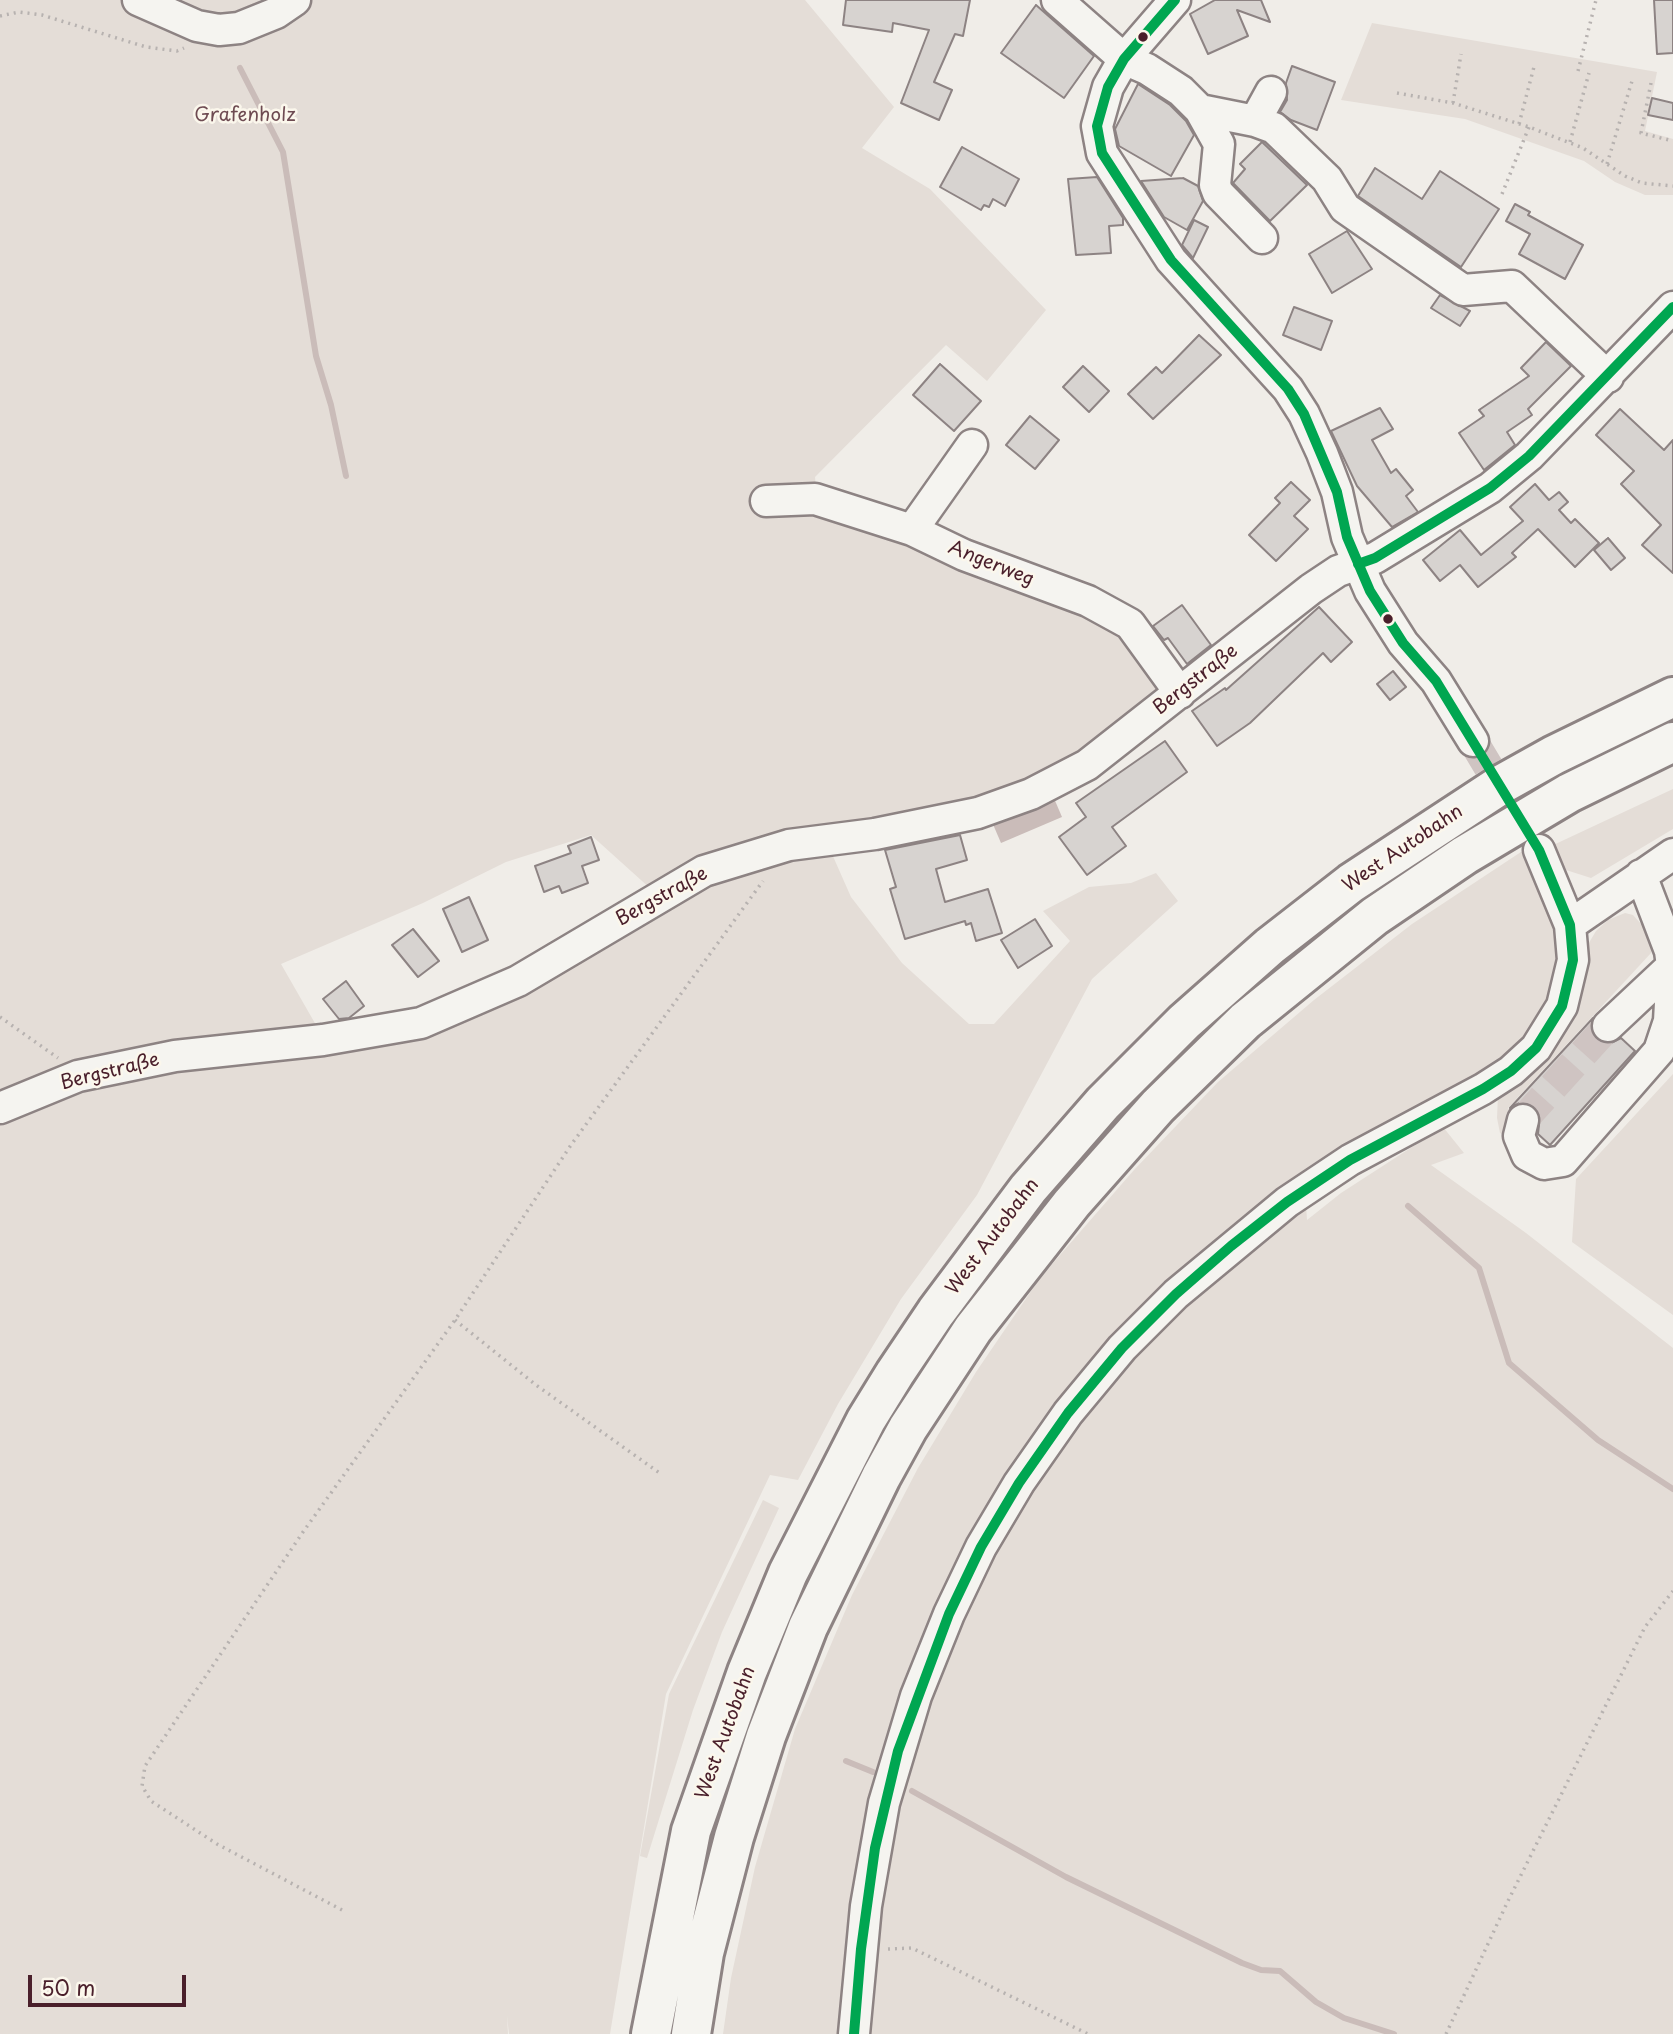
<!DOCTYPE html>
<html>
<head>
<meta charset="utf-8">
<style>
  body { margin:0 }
  #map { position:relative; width:1673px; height:2034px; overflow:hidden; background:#f0ede8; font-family:"Playpen Sans",sans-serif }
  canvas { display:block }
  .scale { position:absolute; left:28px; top:1975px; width:158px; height:32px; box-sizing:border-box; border:4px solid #4a1f2b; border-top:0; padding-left:9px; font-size:21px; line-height:24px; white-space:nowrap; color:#4a1f2b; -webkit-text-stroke:5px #fbf7ec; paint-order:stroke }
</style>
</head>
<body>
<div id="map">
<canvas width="1673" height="2034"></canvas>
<div class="scale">50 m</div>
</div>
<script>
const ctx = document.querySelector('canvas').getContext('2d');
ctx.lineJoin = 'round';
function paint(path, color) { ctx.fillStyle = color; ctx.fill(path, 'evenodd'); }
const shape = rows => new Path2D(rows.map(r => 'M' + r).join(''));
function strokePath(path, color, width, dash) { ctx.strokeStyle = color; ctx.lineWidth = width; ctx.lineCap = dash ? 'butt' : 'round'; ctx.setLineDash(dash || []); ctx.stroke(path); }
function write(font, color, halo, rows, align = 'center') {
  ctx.font = font + ' "Playpen Sans",sans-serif'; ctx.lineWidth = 5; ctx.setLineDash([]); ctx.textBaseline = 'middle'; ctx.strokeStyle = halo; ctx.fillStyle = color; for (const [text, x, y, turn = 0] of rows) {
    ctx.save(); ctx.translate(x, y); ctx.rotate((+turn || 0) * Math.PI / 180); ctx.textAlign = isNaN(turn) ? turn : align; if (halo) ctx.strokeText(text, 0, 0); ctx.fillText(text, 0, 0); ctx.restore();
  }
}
paint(shape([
  [0,0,805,0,894,107,862,148,930,189,1046,310,987,381,946,345,815,477,818,509,1113,621,1163,695,1074,760,993,796,652,890,591,835,506,862,423,903,281,964,320,1032,0,1097],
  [1372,23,1657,72,1645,131,1673,139,1673,195,1645,195,1615,182,1584,161,1465,119,1341,100],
  [1673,789,1673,829,1591,878,1566,870,1549,847],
  [828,845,851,897,902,963,969,1024,994,1024,1070,941,1043,911,1089,887,1131,883,1156,873,1178,901,1092,979,977,1195,901,1299,838,1404,798,1480,770,1475,666,1694,610,2034,509,2034,507,2016,508,2034,0,2034,0,1114,113,1075,359,1047,699,884],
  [1527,848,1559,923,1558,982,1527,1042,1306,1204,1307,1220,1341,1193,1443,1127,1464,1153,1431,1165,1526,1233,1673,1348,1673,2034,723,2034,731,1978,755,1867,795,1729,852,1595,918,1468,976,1372,1040,1278,1134,1170,1218,1082,1314,1000,1412,924],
  [1625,913,1633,915,1642,925,1653,946,1651,953,1508,1108,1515,1118,1507,1137,1500,1133,1497,1118,1498,1095,1596,931,1608,920],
  [1673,1074,1673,1315,1572,1242,1576,1179],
  [763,1500,779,1508,722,1632,693,1710,647,1858,640,1856,669,1694]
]), '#e4ddd7');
paint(shape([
  [1053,796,1062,817,1001,843,992,822]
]), '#cabcb9');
strokePath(shape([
  [240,68,283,152,316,356,331,405,346,476],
  [1408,1206,1479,1268,1509,1363,1598,1440,1673,1489],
  [846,1761,873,1772],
  [912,1791,1066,1877,1242,1963,1261,1970,1280,1971,1316,2002,1344,2018,1394,2034]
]), '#cabcb9', 6);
const building = shape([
  [846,0,970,0,963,36,955,34,934,82,952,90,939,120,901,103,929,30,893,23,892,32,843,25,846,0],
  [1215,0,1261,0,1270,22,1237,10,1248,36,1208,54,1190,14,1215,0],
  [1654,0,1673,0,1673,53,1657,54,1654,0],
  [1036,5,1094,56,1064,98,1001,53,1036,5],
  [1292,66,1335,82,1317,130,1291,120,1280,112,1287,100,1286,83,1292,66],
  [1138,84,1170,105,1186,121,1194,135,1171,176,1119,146,1115,129,1138,84],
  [1652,98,1673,103,1673,120,1648,115,1652,98],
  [1262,142,1307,185,1270,221,1233,183,1245,169,1240,164,1262,142],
  [962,147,1019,179,1005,206,993,199,989,207,984,205,981,210,940,187,962,147],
  [1375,168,1422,199,1440,171,1499,209,1461,267,1358,196,1375,168],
  [1097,177,1123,218,1123,225,1109,226,1111,253,1076,255,1068,179,1097,177],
  [1183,178,1198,186,1203,201,1187,230,1164,217,1141,181,1183,178],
  [1515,204,1530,212,1528,215,1583,245,1565,279,1519,254,1530,234,1506,221,1515,204],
  [1194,220,1208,227,1193,258,1182,245,1194,220],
  [1347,231,1372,269,1332,293,1309,254,1347,231],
  [1440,295,1470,311,1460,326,1431,308,1440,295],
  [1294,307,1332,321,1321,350,1283,335,1294,307],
  [1199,335,1221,355,1153,419,1128,394,1156,367,1162,373,1199,335],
  [1546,342,1571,366,1528,409,1532,415,1507,432,1515,445,1484,470,1459,433,1484,416,1479,410,1529,376,1521,368,1546,342],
  [940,364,981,401,954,431,913,395,940,364],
  [1083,366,1109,391,1089,412,1063,387,1083,366],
  [1380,408,1393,429,1372,440,1391,473,1396,469,1413,490,1406,496,1418,512,1392,527,1357,486,1331,431,1380,408],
  [1620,409,1664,450,1673,440,1673,573,1642,545,1661,525,1621,484,1634,471,1596,435,1620,409],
  [1030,416,1059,440,1035,469,1006,445,1030,416],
  [1291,482,1310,500,1294,516,1308,529,1276,561,1249,535,1280,503,1275,498,1291,482],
  [1535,484,1549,500,1559,492,1568,502,1559,510,1571,523,1575,519,1599,543,1575,567,1538,529,1512,553,1516,557,1478,587,1460,565,1440,581,1423,560,1460,530,1481,555,1523,521,1510,507,1535,484],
  [1608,538,1625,558,1611,570,1594,550,1608,538],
  [1182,605,1211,645,1187,664,1168,638,1164,640,1153,626,1182,605],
  [1319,607,1352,642,1331,662,1323,653,1250,723,1217,746,1192,711,1225,688,1226,690,1319,607],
  [1393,671,1406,687,1390,700,1377,684,1393,671],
  [1165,741,1187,772,1112,827,1126,846,1087,875,1059,837,1086,817,1076,803,1165,741],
  [960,835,967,860,936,869,945,902,988,889,1002,933,976,941,971,923,966,925,965,921,905,939,890,889,896,887,885,850,960,835],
  [591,837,599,860,582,866,588,883,562,893,559,886,544,892,535,866,571,853,568,846,591,837],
  [469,897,488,940,462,952,443,909,469,897],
  [1035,919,1052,946,1018,968,1001,940,1035,919],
  [413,929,439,961,418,977,392,945,413,929],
  [346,981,364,1006,349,1018,339,1019,323,999,346,981],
  [1593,1018,1591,1029,1596,1038,1611,1043,1621,1038,1635,1051,1550,1145,1538,1134,1540,1116,1535,1107,1519,1103,1510,1108,1593,1018]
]);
paint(building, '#d7d3d0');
strokePath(building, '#8d8383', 2);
strokePath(shape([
  [1473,741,1531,838],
  [1523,1120,1608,1026]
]), '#cfc4c2', 30, [30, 15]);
const minor = shape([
  [138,0,197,26,219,30,239,28,276,13,295,0],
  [1057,0,1124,59,1147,69,1181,91,1200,110,1255,121,1271,92],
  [1175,0,1124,59,1108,87,1097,126,1102,153,1171,260,1288,389,1304,414,1322,453,1337,492,1347,537,1370,591,1403,643,1436,681,1473,741],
  [1200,110,1219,144,1215,185,1218,193,1262,238],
  [1255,121,1274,128,1327,179,1345,208,1463,290,1512,286,1608,377],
  [766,501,815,499,912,530,964,555,1088,601,1130,624,1180,693],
  [912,530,972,445],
  [1641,875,1670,951,1672,966],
  [1570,925,1673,854],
  [0,1108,78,1076,175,1056,323,1040,421,1023,518,981,704,871,789,845,875,834,978,813,1031,794,1087,765,1311,589,1338,571,1375,558,1490,488,1529,456,1673,307],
  [1523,1120,1519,1136,1527,1155,1544,1164,1563,1161,1659,1051,1669,1021,1672,966,1608,1026],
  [854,2034,866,1906,884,1803,916,1696,949,1614,981,1547,1019,1483,1068,1413,1122,1348,1176,1294,1287,1202,1350,1160,1483,1089,1511,1071,1536,1048,1562,1006,1573,960,1570,925,1539,850]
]);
const highway = shape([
  [651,2034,691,1831,747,1672,788,1573,866,1420,895,1373,936,1312,1028,1189,1103,1103,1184,1022,1270,946,1351,883,1502,784,1554,755,1673,697],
  [691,2034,704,1953,734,1837,766,1736,808,1627,881,1477,908,1428,973,1329,1072,1203,1158,1106,1245,1021,1375,916,1465,855,1569,793,1673,742]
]);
strokePath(minor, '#8d8383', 35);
strokePath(highway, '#8d8383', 44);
strokePath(shape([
  [0,16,19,12,42,15,146,47,177,51,184,48],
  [1578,71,1596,0],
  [1651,83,1641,133,1673,141],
  [1397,93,1453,103,1529,127,1583,148,1625,176,1642,183,1673,186],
  [1453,103,1461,54],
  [1519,124,1535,63],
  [1570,142,1589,73],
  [1607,164,1632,81],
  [1502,194,1529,127],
  [0,1017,58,1058],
  [455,1320,536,1385,661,1474],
  [342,1910,217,1844,151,1801,142,1786,145,1766,303,1532,455,1320,571,1145,763,881],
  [888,1949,912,1948,1088,2034],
  [1446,2034,1507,1903,1645,1627,1673,1591]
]), '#b7b2b0', 3.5, [2, 5]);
strokePath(minor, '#f5f4f0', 30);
strokePath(highway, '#f5f4f0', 38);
strokePath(shape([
  [1358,564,1375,558,1490,488,1529,456,1673,307],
  [854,2034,861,1949,875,1848,898,1751,949,1614,981,1547,1019,1483,1068,1413,1122,1348,1176,1294,1231,1246,1287,1202,1350,1160,1483,1089,1511,1071,1536,1048,1562,1006,1573,960,1570,925,1539,850,1436,681,1403,643,1370,591,1347,537,1337,492,1304,414,1288,389,1171,260,1102,153,1097,126,1108,87,1124,59,1175,0]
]), '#00a651', 10);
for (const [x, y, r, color] of [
  [1143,37,6,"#4a1f2b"],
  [1388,619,6,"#4a1f2b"]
]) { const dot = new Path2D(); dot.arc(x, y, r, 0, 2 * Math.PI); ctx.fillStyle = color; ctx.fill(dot); strokePath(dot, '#fbf7ec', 2.5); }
write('19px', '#6e4b52', '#fbf7ec', [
  ["Grafenholz",245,116]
]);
write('19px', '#4a1f2b', '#fbf7ec', [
  ["Angerweg",991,564,22],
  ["Bergstraße",1196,680,-38],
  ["West Autobahn",1403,849,-34],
  ["Bergstraße",662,897,-29],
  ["Bergstraße",110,1072,-14],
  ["West Autobahn",993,1237,-53],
  ["West Autobahn",726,1733,-70]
]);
</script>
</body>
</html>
